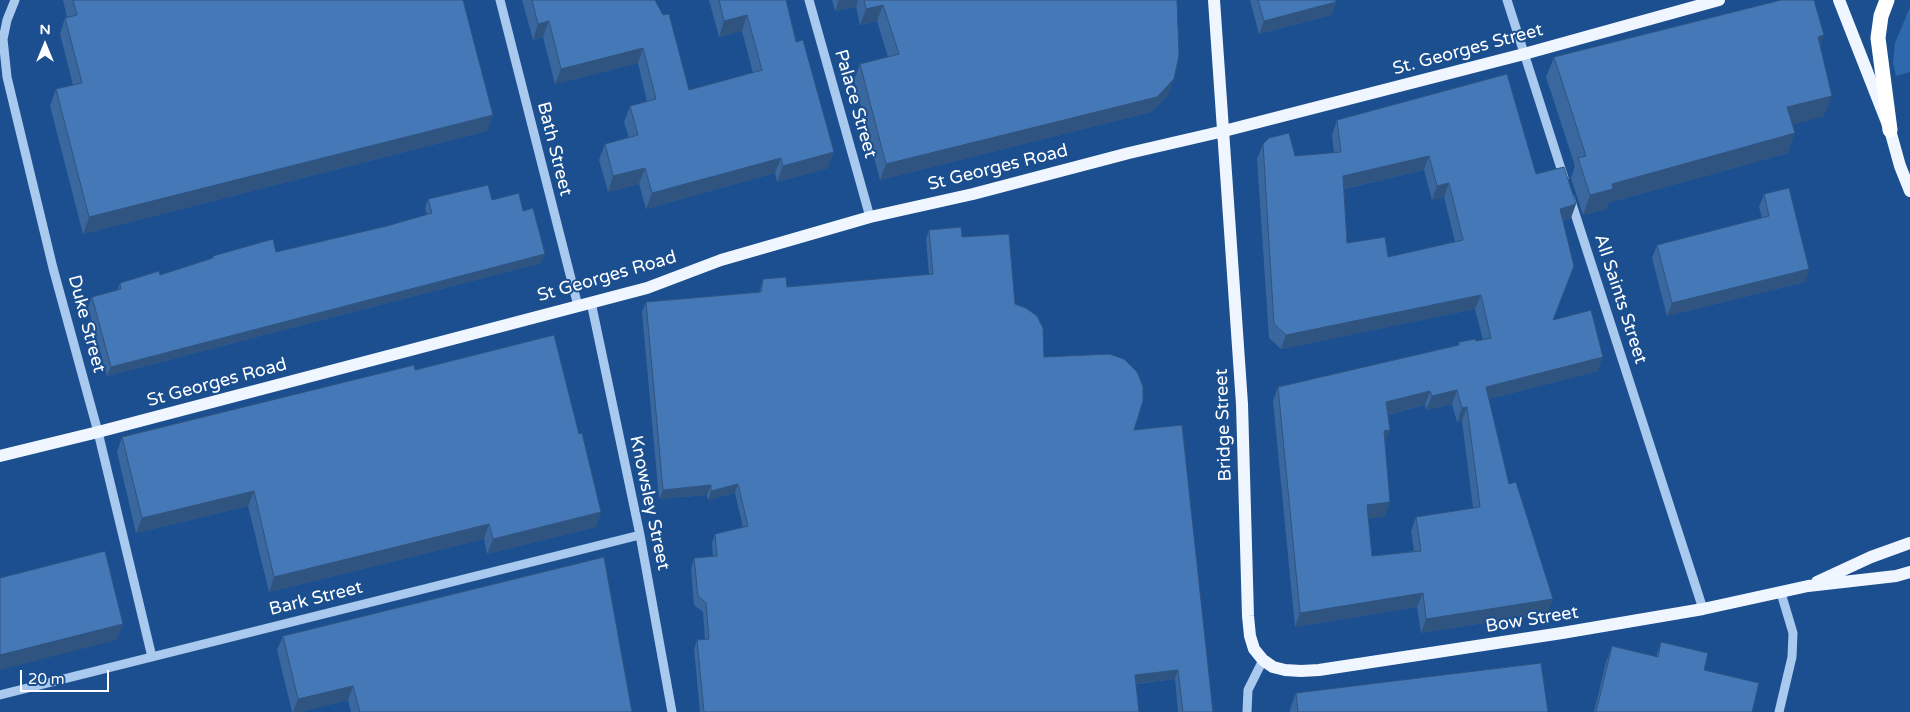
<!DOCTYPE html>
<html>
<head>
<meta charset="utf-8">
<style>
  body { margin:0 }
  #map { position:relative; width:1910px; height:712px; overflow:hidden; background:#1b4f8f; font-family:"Varela Round",sans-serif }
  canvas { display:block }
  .north { position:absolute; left:20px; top:20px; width:50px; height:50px; -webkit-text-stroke:4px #1b4f8f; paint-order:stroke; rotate:0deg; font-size:14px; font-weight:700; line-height:20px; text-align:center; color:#fff }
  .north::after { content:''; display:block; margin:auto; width:18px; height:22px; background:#fff; clip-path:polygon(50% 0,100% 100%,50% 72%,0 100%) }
  .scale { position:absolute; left:20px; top:670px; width:89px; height:22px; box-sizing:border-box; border:2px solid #fff; border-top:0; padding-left:6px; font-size:15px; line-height:18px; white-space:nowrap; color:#fff; -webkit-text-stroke:4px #1b4f8f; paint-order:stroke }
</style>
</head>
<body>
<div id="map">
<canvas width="1910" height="712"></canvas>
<div class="north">N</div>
<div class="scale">20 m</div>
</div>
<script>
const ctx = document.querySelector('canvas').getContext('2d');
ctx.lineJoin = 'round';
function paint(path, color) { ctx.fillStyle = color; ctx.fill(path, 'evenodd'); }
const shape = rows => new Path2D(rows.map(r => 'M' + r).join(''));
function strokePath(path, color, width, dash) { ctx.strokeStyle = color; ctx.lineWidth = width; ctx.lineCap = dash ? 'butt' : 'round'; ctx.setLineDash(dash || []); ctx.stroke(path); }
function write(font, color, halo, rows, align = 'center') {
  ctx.font = font + ' "Varela Round",sans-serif'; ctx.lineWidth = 4; ctx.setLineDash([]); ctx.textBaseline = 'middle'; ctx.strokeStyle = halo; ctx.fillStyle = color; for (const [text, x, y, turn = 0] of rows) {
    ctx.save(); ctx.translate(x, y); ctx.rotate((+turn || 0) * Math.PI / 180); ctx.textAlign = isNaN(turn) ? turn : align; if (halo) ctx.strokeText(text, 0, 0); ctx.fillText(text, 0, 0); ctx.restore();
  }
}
paint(shape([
  [1910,7,1910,72,1896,76,1893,63,1895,43]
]), '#2e69ad');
strokePath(shape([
  [15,0,7,20,3,39,7,77,53,268,98,432,152,657],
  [500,0,578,306],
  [809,0,870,217],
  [1507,0,1564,178],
  [1570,198,1703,609],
  [591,302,640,535,672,712],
  [0,695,640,535],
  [1247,712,1248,690,1263,660],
  [1779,712,1792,657,1793,633,1781,593]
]), '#a9c9ee', 9);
strokePath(shape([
  [1214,0,1242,404,1248,616,1250,636,1254,649,1263,660,1273,667,1285,670,1301,671,1319,670,1562,633,1703,609,1808,586,1896,576,1910,572],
  [1839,0,1890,130,1900,166,1910,191],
  [0,456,98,432,647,288,721,260,870,217,973,194,1129,153,1224,131,1524,54,1719,0],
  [1817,582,1871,557,1910,543]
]), '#f0f6ff', 12);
strokePath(shape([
  [1887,0,1881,16,1878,38,1890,130]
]), '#fff', 15);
paint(shape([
  [63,0,463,0,487,131,83,234,50,106,56,89,73,85,60,34,65,18,67,18],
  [522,0,655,0,689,90,753,73,742,31,719,37,709,0,786,0,828,168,777,182,775,173,646,209,639,184,608,192,599,160,605,144,629,138,624,122,630,106,647,102,638,63,555,84,543,37,533,40],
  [832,0,1177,0,1168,95,1151,112,880,180,854,80,860,64,888,57,877,21,860,25,856,7,835,11],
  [1250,0,1335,0,1336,2,1331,15,1259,34],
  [1820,47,1824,116,1793,124,1788,153,1608,203,1606,209,1583,215,1571,178,1575,166,1546,77,1554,57],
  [1337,120,1536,174,1571,218,1563,221,1569,280,1553,319,1598,371,1489,399,1509,484,1548,613,1421,633,1417,607,1295,627,1273,401,1278,387,1458,345,1459,342,1476,341,1483,340,1475,309,1281,349,1269,338,1257,159,1263,144,1295,156,1334,153,1332,135],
  [1424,170,1432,200,1444,197,1455,242,1388,257,1347,243,1344,189],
  [1452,404,1457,422,1462,421,1473,508,1416,517,1411,531,1414,551,1372,556,1368,518,1385,517,1385,442,1387,415,1425,405,1426,410],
  [1764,194,1805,282,1667,316,1652,258,1657,245,1762,218,1759,207],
  [428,199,492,200,523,211,541,263,107,376,88,307,92,297,117,291,120,283,160,275,212,258,213,256,276,252,387,226,427,215,425,208],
  [929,230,962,237,1015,304,1044,357,1134,430,1213,712,1178,712,1175,679,1136,684,1139,712,700,712,694,649,697,640,705,639,703,612,694,605,691,568,694,558,713,557,712,543,715,534,743,527,735,493,708,500,707,495,659,499,642,312,646,302,759,292,763,279,787,287,929,275,926,239],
  [579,434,601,512,596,527,487,554,484,539,269,592,248,506,136,533,117,452,122,437],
  [283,636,632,712,351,712,348,700,300,712,292,712,277,650],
  [1661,642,1704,670,1752,712,1594,712,1606,662,1612,646,1656,657],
  [1296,693,1548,712,1290,712,1290,709]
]), '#3a679d');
paint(shape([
  [839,0,858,0,856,7,835,11],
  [1336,2,1331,15,1259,34,1264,21],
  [883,5,877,21,860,25,866,9],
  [747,15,742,31,719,37,724,21],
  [549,21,543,37,533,40,538,24],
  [1824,35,1817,56,1818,37],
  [643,48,638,63,555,84,561,69],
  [1174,79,1168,95,1151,112,880,180,886,164],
  [1832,96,1824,116,1780,128,1787,107],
  [493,115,487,131,83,234,89,217],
  [1795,133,1788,153,1608,203,1606,209,1583,215,1590,195,1612,184],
  [834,152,828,168,777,182,783,166],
  [1429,156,1424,170,1338,190,1343,176],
  [781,158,775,173,646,209,652,193],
  [645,168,639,184,608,192,613,176],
  [1449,183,1444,197,1432,200,1437,186],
  [1576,204,1571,218,1554,223,1560,209],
  [545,254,541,263,107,376,111,367],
  [1809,269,1805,282,1667,316,1672,303],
  [1481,295,1475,309,1281,349,1286,335],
  [1603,357,1598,371,1481,401,1486,387],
  [1457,390,1452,404,1426,410,1432,396],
  [1430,391,1425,405,1381,416,1386,402],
  [1467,407,1462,421,1457,422,1462,408],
  [1390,430,1384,444,1384,431],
  [738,484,735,493,708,500,711,491],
  [711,485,707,495,659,499,663,490],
  [254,491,248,506,136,533,142,518],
  [1390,502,1385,517,1362,519,1367,505],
  [601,512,596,527,487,554,493,539],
  [489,524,484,539,269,592,274,577],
  [1423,593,1417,607,1295,627,1300,613],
  [1553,599,1548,613,1421,633,1426,619],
  [123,624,117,640,0,670,0,655],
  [1178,670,1175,679,1131,684,1135,675],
  [353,686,348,700,300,712,293,712,298,699]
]), '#305480');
const building = shape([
  [73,0,463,0,493,115,89,217,56,89,82,83,65,18,77,15,73,0],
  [532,0,655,0,663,15,669,14,689,90,762,70,747,15,724,21,719,0,786,0,796,42,803,40,834,152,783,166,781,158,652,193,645,168,613,176,605,144,638,135,630,106,656,99,643,48,561,69,549,21,538,24,532,0],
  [864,0,1177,0,1179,55,1174,79,1157,97,886,164,860,64,899,54,883,5,866,9,864,0],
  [1258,0,1335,0,1336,2,1264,21,1258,0],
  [1781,0,1814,0,1824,35,1818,37,1832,96,1787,107,1795,133,1612,184,1613,189,1590,195,1578,158,1586,156,1554,57,1781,0],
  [1507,74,1536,174,1564,167,1576,204,1560,209,1574,266,1553,320,1591,310,1603,357,1486,387,1509,484,1516,482,1553,599,1426,619,1423,593,1300,613,1278,387,1459,345,1459,342,1475,339,1476,341,1491,338,1481,295,1286,335,1274,324,1263,144,1269,138,1289,133,1295,156,1341,152,1337,120,1507,74],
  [1429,156,1437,186,1449,183,1463,240,1388,257,1385,237,1347,243,1343,176,1429,156],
  [1457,390,1462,408,1467,407,1480,507,1416,517,1421,551,1372,556,1367,505,1390,502,1384,431,1390,430,1386,402,1430,391,1432,396,1457,390],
  [488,185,492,200,519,193,523,211,533,208,545,254,111,367,92,297,121,289,120,283,159,271,160,275,213,258,213,256,273,239,276,252,387,226,432,213,428,199,488,185],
  [1789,188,1809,269,1672,303,1657,245,1769,216,1764,194,1789,188],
  [961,227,962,237,1009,234,1015,304,1026,308,1037,316,1043,328,1044,357,1109,354,1124,359,1137,372,1143,386,1143,401,1134,430,1182,425,1213,712,1183,712,1178,670,1135,675,1139,712,704,712,697,640,709,639,706,603,698,596,694,558,717,556,715,534,748,526,738,484,711,491,711,485,663,490,646,302,761,292,763,279,786,277,787,287,933,274,929,230,961,227],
  [554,335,579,434,582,433,601,512,493,539,489,524,274,577,254,491,142,518,122,437,414,365,415,370,554,335],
  [105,551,123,624,0,655,0,578,105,551],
  [604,557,632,712,360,712,353,686,298,699,283,636,604,557],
  [1661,642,1708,653,1704,670,1759,683,1752,712,1596,712,1612,646,1658,657,1661,642],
  [1541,663,1548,712,1298,712,1296,693,1541,663]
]);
paint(building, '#4478b7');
strokePath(building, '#305480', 1);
write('18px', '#fff', '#1b4f8f', [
  ["St. Georges Street",1468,50,-15],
  ["Palace Street",855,104,74],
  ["Bath Street",554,149,76],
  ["St Georges Road",998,168,-14],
  ["St Georges Road",607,277,-16],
  ["All Saints Street",1620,299,72],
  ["Duke Street",86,324,75],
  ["St Georges Road",217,383,-15],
  ["Bridge Street",1224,425,-92],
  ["Knowsley Street",649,503,78],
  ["Bark Street",316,599,-14],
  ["Bow Street",1532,620,-9]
]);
</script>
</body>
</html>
